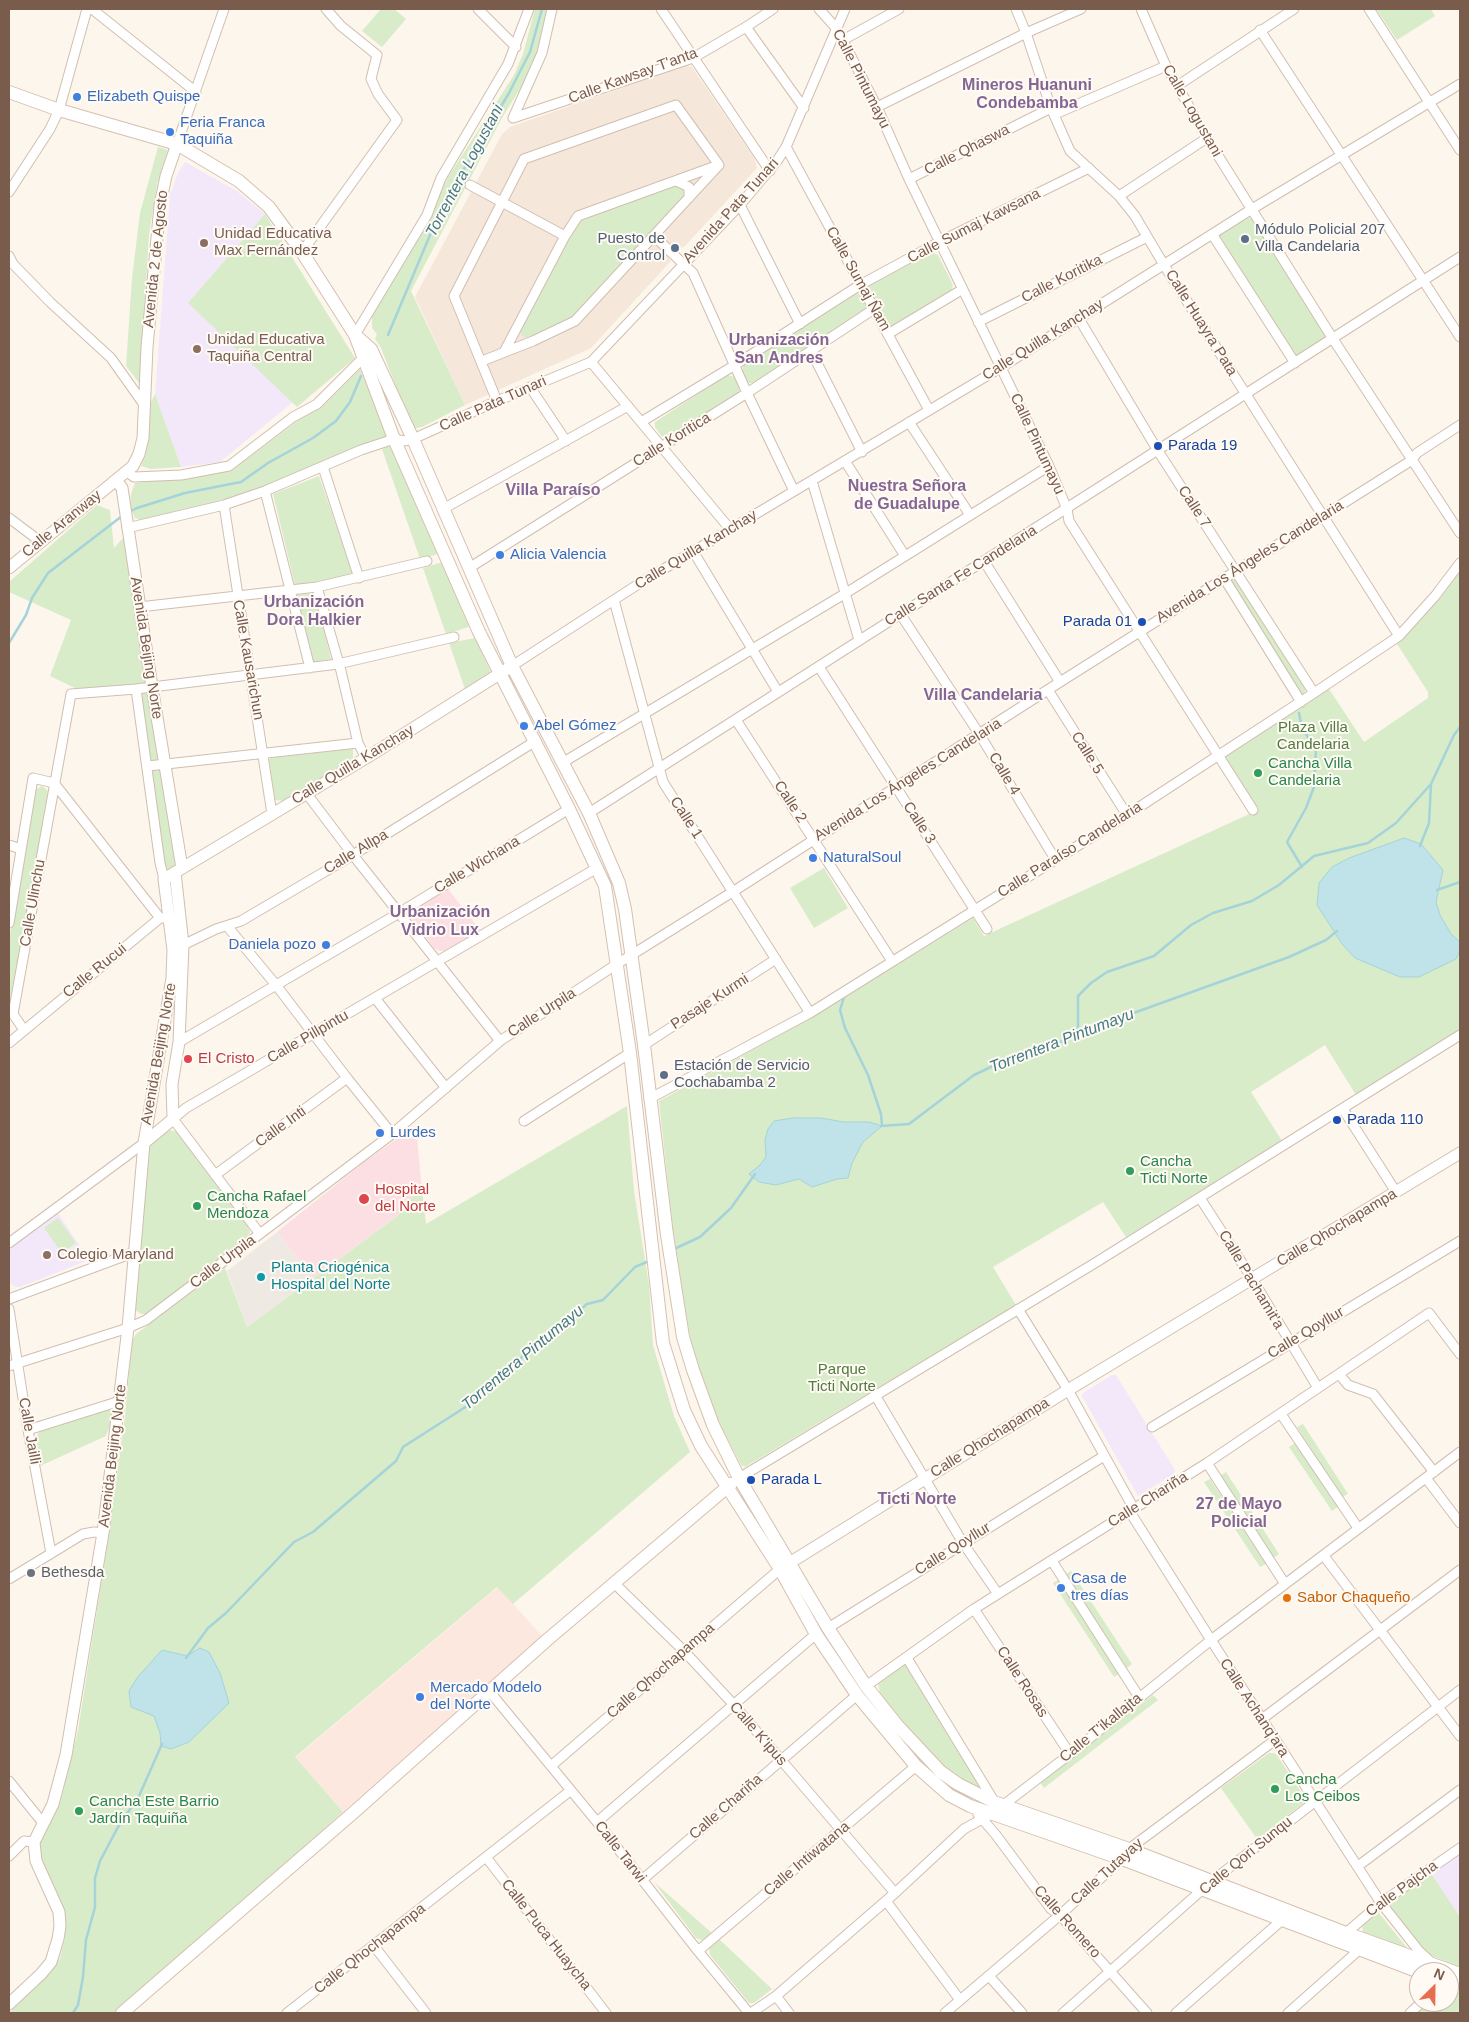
<!DOCTYPE html>
<html>
<head>
<meta charset="utf-8">
<style>
  body { margin:0 }
  #map { position:relative; width:1469px; height:2022px; overflow:hidden; background:#fdf6ec; font-family:Arial,sans-serif }
  canvas { display:block }
  .frame { position:absolute; inset:0; border:10px solid #7a5c4d; pointer-events:none }
  .north { position:absolute; left:1409px; top:1962px; width:50px; height:50px; box-sizing:border-box; background:#fffaf3; border:1px solid #cabbb1; border-radius:50%; rotate:23deg; font-size:14px; font-weight:700; line-height:20px; text-align:center; color:#7a5c4d }
  .north::after { content:''; display:block; margin:auto; width:18px; height:22px; background:#e76f51; clip-path:polygon(50% 0,100% 100%,50% 72%,0 100%) }
</style>
</head>
<body>
<div id="map">
<canvas width="1469" height="2022"></canvas>
<div class="frame"></div>
<div class="north">N</div>
</div>
<script>
const ctx = document.querySelector('canvas').getContext('2d');
ctx.lineJoin = 'round';
function paint(path, color) { ctx.fillStyle = color; ctx.fill(path, 'evenodd'); }
const shape = rows => new Path2D(rows.map(r => 'M' + r).join(''));
function strokePath(path, color, width, dash) { ctx.strokeStyle = color; ctx.lineWidth = width; ctx.lineCap = dash ? 'butt' : 'round'; ctx.setLineDash(dash || []); ctx.stroke(path); }
function write(font, color, halo, rows, align = 'center') {
  ctx.font = font + ' Arial,sans-serif'; ctx.lineWidth = 4; ctx.setLineDash([]); ctx.textBaseline = 'middle'; ctx.strokeStyle = halo; ctx.fillStyle = color; for (const [text, x, y, turn = 0] of rows) {
    ctx.save(); ctx.translate(x, y); ctx.rotate((+turn || 0) * Math.PI / 180); ctx.textAlign = isNaN(turn) ? turn : align; if (halo) ctx.strokeText(text, 0, 0); ctx.fillText(text, 0, 0); ctx.restore();
  }
}
paint(shape([
  [686,65,692,67,755,159,757,168,685,246,681,248,675,243,666,254,671,261,591,348,465,405,415,297,502,134,510,127]
]), '#f5e8da');
paint(shape([
  [498,1587,542,1636,343,1812,295,1758]
]), '#fde8e0');
paint(shape([
  [277,1232,313,1278,247,1327,227,1271]
]), '#efe9e4');
paint(shape([
  [185,162,237,191,265,214,188,303,293,402,220,462,181,467,155,394,170,195,178,173],
  [58,1213,89,1260,20,1287,15,1287,11,1284,9,1273,9,1249],
  [1112,1375,1116,1375,1175,1470,1174,1474,1138,1496,1082,1396,1083,1393],
  [1460,1853,1460,1917,1433,1876,1437,1870]
]), '#f3e8fa');
paint(shape([
  [448,889,480,930,444,951,440,951,435,949,408,914,411,911],
  [409,1130,417,1138,422,1190,398,1208,401,1213,313,1278,277,1232,363,1163]
]), '#fbdfe3');
paint(shape([
  [381,9,394,9,406,19,382,47,362,31],
  [535,9,549,9,536,56,523,84,502,118,411,291,465,405,422,427,416,428,411,425,381,348,375,339,377,334,372,328,372,316,429,219,448,177,514,75,523,54],
  [1376,9,1431,9,1435,16,1397,40],
  [158,147,168,150,157,184,149,235,140,384,126,366,132,278,140,213],
  [681,184,685,185,687,196,571,320,529,339,521,335,520,327,579,218],
  [265,214,355,358,297,407,188,303],
  [1248,218,1252,218,1255,221,1327,333,1324,339,1294,358,1217,237],
  [931,252,938,255,953,285,951,292,894,326,890,326,886,324,867,289,868,286],
  [858,293,862,295,867,304,865,311,754,383,747,383,742,371,744,365],
  [360,369,387,436,265,486,222,500,141,520,135,518,130,506,131,494,135,483,231,471,300,419,322,407],
  [727,375,735,377,740,388,738,393,670,437,662,437,655,427,655,422],
  [155,394,181,467,151,469,141,466,146,454,150,404],
  [391,445,438,554,420,559,382,449],
  [319,476,353,575,295,585,273,494],
  [97,505,110,510,114,548,124,537,146,683,79,690,50,676,71,620,9,592,9,582],
  [443,562,469,627,446,634,423,568],
  [1460,569,1460,1031,1356,1095,1325,1045,1251,1092,1282,1141,1126,1237,1103,1202,993,1267,1016,1305,745,1467,741,1465,711,1407,693,1351,677,1268,659,1101,813,1017,973,918,984,936,1258,810,1225,756,1329,689,1364,742,1428,698,1428,692,1397,644,1442,596],
  [1234,577,1306,689,1303,695,1299,694,1230,580],
  [315,593,331,659,313,662,297,595],
  [475,638,491,672,465,689,449,643],
  [147,692,176,865,166,872,140,693],
  [349,749,353,749,353,758,284,801,275,800,269,760,270,758],
  [42,786,48,791,13,1001,9,998,9,940,35,790],
  [824,868,848,908,814,928,790,888],
  [627,1106,634,1191,649,1285,653,1345,674,1416,690,1452,513,1604,497,1587,295,1757,343,1812,162,1974,114,2013,9,2013,49,1974,60,1958,65,1938,65,1918,42,1863,39,1843,54,1815,62,1796,78,1730,109,1534,125,1416,132,1340,136,1334,225,1268,247,1327,400,1214,397,1209,422,1190,426,1224],
  [169,1130,177,1132,247,1224,250,1232,247,1238,175,1293,145,1314,141,1314,134,1309,147,1155,152,1143],
  [58,1218,76,1243,62,1253,44,1228],
  [106,1410,110,1410,113,1418,106,1436,40,1466,36,1437,41,1430],
  [1303,1424,1348,1494,1342,1497,1297,1427],
  [1295,1443,1338,1507,1332,1511,1289,1447],
  [1226,1472,1279,1554,1273,1558,1220,1476],
  [1210,1479,1266,1564,1260,1567,1204,1482],
  [1071,1571,1132,1664,1127,1668,1066,1574],
  [1058,1580,1119,1674,1114,1677,1053,1583],
  [902,1665,907,1665,932,1705,982,1788,980,1790,964,1782,937,1761,905,1727,880,1693,878,1683],
  [1153,1695,1158,1700,1044,1788,1040,1782],
  [1269,1753,1274,1753,1277,1755,1305,1798,1305,1802,1257,1839,1221,1788],
  [1431,1873,1460,1917,1460,1967,1430,1955,1416,1941,1389,1905,1390,1901],
  [654,1882,713,1934,705,1941,696,1938],
  [1378,1912,1408,1949,1363,1932,1362,1924,1366,1919],
  [719,1939,772,1989,754,2003,749,2003,710,1955,709,1948],
  [1449,1988,1460,1992,1460,2013,1415,2013,1427,2002,1449,2002]
]), '#d8ecc9');
const water = shape([
  [1404,838,1421,844,1443,870,1436,902,1440,915,1451,934,1460,942,1460,950,1456,959,1419,977,1400,977,1355,958,1342,944,1317,905,1319,883,1332,867,1349,858,1404,838],
  [793,1118,821,1118,843,1122,869,1122,882,1126,863,1142,852,1163,848,1178,837,1179,812,1187,799,1179,776,1185,759,1182,749,1174,760,1165,766,1157,765,1140,768,1129,774,1121,793,1118],
  [200,1648,209,1652,220,1673,229,1703,189,1742,171,1749,161,1746,160,1733,154,1716,131,1707,129,1691,137,1678,162,1650,187,1656,200,1648]
]);
paint(water, '#bfe3e8');
strokePath(water, '#a5d3da', 1);
strokePath(shape([
  [388,335,433,228,461,174,509,93,530,52,542,9],
  [129,512,137,508,185,493,241,482,268,463,313,438,336,421,350,402,361,376],
  [9,643,26,615,32,598,48,573,122,516],
  [1299,713,1302,728,1316,749,1314,787,1306,808,1287,842,1302,867],
  [1420,846,1429,823,1431,784,1454,735,1460,727],
  [1437,890,1460,882],
  [844,997,840,1010,845,1028,868,1075,881,1114,882,1126],
  [1078,1033,1078,996,1091,983,1107,972,1154,956,1191,925,1213,913,1252,901,1279,885,1314,856,1368,843,1396,823,1431,784],
  [881,1126,909,1124,974,1075,1027,1050,1068,1040,1078,1033,1289,957,1326,940,1337,931],
  [672,1250,700,1237,731,1208,755,1174],
  [186,1658,208,1628,226,1613,294,1542,313,1532,396,1461,403,1447,467,1406,500,1373,515,1369,523,1355,546,1342,560,1327,587,1304,603,1300,635,1267,649,1261],
  [73,2013,78,2005,83,1977,86,1940,95,1907,95,1878,100,1861,118,1827,139,1796,162,1744]
]), '#a5d3da', 2.5);
const minor = shape([
  [92,9,196,92],
  [478,9,516,47],
  [661,9,770,171],
  [819,9,837,29,877,107,909,179,1049,466,1067,509,1069,521,1253,810],
  [1016,9,1026,33,1051,108,1070,151,1119,196,1135,216,1164,265,1399,636],
  [1141,9,1166,66,1207,138,1333,339,1460,533],
  [1369,9,1460,150],
  [746,27,804,108],
  [1260,30,1460,337],
  [843,40,899,9],
  [1177,86,1294,9],
  [877,107,1026,33,1081,9],
  [1055,114,1166,66],
  [513,118,693,58,746,27,773,9],
  [513,118,542,53,552,9],
  [177,144,224,9],
  [786,147,929,410],
  [909,179,1051,108],
  [676,181,689,187,689,198],
  [470,185,565,236],
  [9,192,50,129,59,110,87,9],
  [1119,196,1207,138],
  [740,205,800,324],
  [1212,234,1295,363],
  [654,236,693,273,747,393,794,491],
  [302,252,397,120,378,94,371,79,377,55,341,26,326,9],
  [9,256,13,264,50,302,111,358,145,406],
  [1078,317,1158,451,1314,693],
  [978,322,1147,237],
  [888,334,963,289],
  [355,335,427,215,441,178,508,64,529,9],
  [811,351,862,452],
  [504,352,565,236,578,216,716,166],
  [482,361,533,341,575,321,719,165],
  [591,362,730,529],
  [530,387,566,441],
  [497,401,454,296,524,159,676,105,719,165],
  [641,422,735,365,860,285,939,242,1089,168],
  [909,422,970,515],
  [845,461,905,556],
  [323,467,359,578],
  [126,471,134,477,181,475,229,466,293,417,317,404,366,355],
  [812,481,859,640],
  [265,491,310,668],
  [224,505,272,814],
  [443,509,628,406],
  [9,518,41,542],
  [127,528,224,505,265,491,361,450,394,439,405,441,413,439,497,401,591,362,740,205,777,161,786,147,845,9],
  [693,551,778,692],
  [984,561,1060,682],
  [469,568,747,393,874,309],
  [1224,578,1301,702],
  [317,587,341,671,358,743,366,758],
  [614,600,663,782,810,1013],
  [139,607,317,587,427,561],
  [901,615,980,735,1055,859],
  [512,666,637,585,1000,368,1252,209,1460,84],
  [819,667,987,929],
  [136,689,160,863,164,879],
  [1048,690,1127,815],
  [736,720,892,961],
  [562,763,846,593,1049,466],
  [148,766,358,743],
  [307,794,353,855,500,1041],
  [589,813,1460,257],
  [9,845,21,849],
  [9,923,33,778,54,783,160,918],
  [227,926,276,985,347,1078,392,1134],
  [179,947,216,929,241,921,353,855,534,742],
  [375,998,446,1088],
  [24,1030,13,1014,71,694,136,689,338,664,454,637],
  [179,1042,399,913,569,809],
  [9,1043,160,918,166,918],
  [644,1045,776,959],
  [649,1099,810,1013,1127,815,1314,693,1399,636,1435,596,1460,563],
  [1343,1109,1396,1192],
  [524,1121,630,1053],
  [215,1175,347,1078],
  [1200,1198,1253,1280,1318,1388],
  [260,1234,173,1119,186,1108,597,868],
  [9,1243,144,1143],
  [9,1299,135,1252],
  [9,1309,28,1430,51,1553],
  [1018,1309,1068,1390,1134,1509],
  [9,1366,128,1328,146,1320,392,1134,500,1041,617,964,734,891,1060,682,1412,460,1417,453,1460,425],
  [1339,1374,1348,1385,1373,1394,1434,1472],
  [875,1395,963,1543,998,1594],
  [1281,1414,1358,1528],
  [1152,1427,1460,1241],
  [28,1430,120,1401],
  [1207,1463,1285,1584],
  [739,1478,1095,1263,1460,1035],
  [1426,1478,1460,1523],
  [1130,1512,1211,1640,1381,1903,1419,1951,1431,1962],
  [1324,1556,1460,1736],
  [1052,1561,1139,1697],
  [9,1579,83,1534,94,1532,103,1533],
  [614,1583,684,1651,734,1705,895,1893],
  [974,1609,1070,1754],
  [828,1628,1104,1456],
  [907,1658,994,1801],
  [866,1686,974,1609,1207,1463,1429,1313,1460,1354],
  [490,1692,597,1822,698,1951,749,2013],
  [1262,1719,1460,1570],
  [551,1766,780,1569],
  [9,1781,43,1823],
  [978,1814,996,1835,1051,1909,1060,1915,1147,2013],
  [597,1822,816,1634],
  [9,1856,24,1841,34,1842],
  [486,1857,606,2013],
  [1358,1866,1460,1790],
  [642,1880,857,1695],
  [886,1901,960,2000],
  [1346,1933,1381,1903,1460,1848],
  [374,1946,426,2013],
  [698,1951,916,1766],
  [989,1976,1022,2013],
  [776,1996,789,2013],
  [287,2013,570,1791],
  [751,2013,776,1996,895,1893,964,1829,993,1813,1070,1754,1211,1640,1460,1452],
  [945,2013,1060,1915,1122,1859,1129,1849,1275,1740],
  [1063,2013,1212,1881,1460,1690],
  [1176,2013,1282,1920],
  [1288,2013,1359,1950],
  [1410,2013,1422,2002]
]);
const tertiary = shape([
  [116,480,122,488,152,687,182,868],
  [9,568,133,466,139,454,143,438,147,347,160,205,166,176,177,144],
  [144,1143,173,1119,172,1084,179,1042,183,945,175,872],
  [783,1567,1068,1390,1460,1153],
  [9,2004,41,1974,51,1962,58,1939,60,1926,59,1912,36,1861,34,1842,53,1804,66,1755,103,1533,128,1328,144,1143,172,978,173,950,164,879,366,758,512,666]
]);
const secondary = shape([
  [9,92,59,110,177,144,239,181,269,207,302,252,355,335,394,439,479,632,569,809,605,886,630,1053,663,1343,684,1410,701,1446,780,1569,816,1634,857,1695,916,1766,949,1795,970,1806,1122,1859,1419,1972],
  [355,335,371,349,413,439,512,666,589,813,619,883,625,909,644,1045,667,1235,683,1337,693,1370,713,1425,739,1478,828,1628,866,1686,897,1725,941,1772,958,1784,994,1802,1129,1849,1346,1933,1460,1974],
  [1449,1983,1460,1987],
  [122,2013,353,1813,547,1640,731,1484]
]);
strokePath(minor, '#d1beb0', 11);
strokePath(tertiary, '#d1beb0', 13);
strokePath(secondary, '#d6c0b0', 14);
strokePath(minor, '#fff', 9);
strokePath(tertiary, '#fff', 11);
strokePath(secondary, '#fff', 12);
for (const [x, y, r, color] of [
  [77,97,5,"#3f7fe0"],
  [170,132,5,"#3f7fe0"],
  [1245,239,5,"#5c6f8a"],
  [204,243,5,"#8d6e63"],
  [675,248,5,"#5c6f8a"],
  [197,349,5,"#8d6e63"],
  [1158,446,5,"#1a4fb4"],
  [500,555,5,"#3f7fe0"],
  [1142,622,5,"#1a4fb4"],
  [524,726,5,"#3f7fe0"],
  [1258,773,5,"#2e9e5b"],
  [813,858,5,"#3f7fe0"],
  [326,945,5,"#3f7fe0"],
  [188,1059,5,"#e0444e"],
  [664,1075,5,"#5c6f8a"],
  [1337,1120,5,"#1a4fb4"],
  [380,1133,5,"#3f7fe0"],
  [1130,1171,5,"#2e9e5b"],
  [364,1199,6,"#e0444e"],
  [197,1206,5,"#2e9e5b"],
  [47,1255,5,"#8d6e63"],
  [261,1277,5,"#0f9aa8"],
  [751,1480,5,"#1a4fb4"],
  [31,1573,5,"#6b7280"],
  [1061,1588,5,"#3f7fe0"],
  [1287,1598,5,"#e8710a"],
  [420,1697,5,"#3f7fe0"],
  [1275,1789,5,"#2e9e5b"],
  [79,1811,5,"#2e9e5b"]
]) { const dot = new Path2D(); dot.arc(x, y, r, 0, 2 * Math.PI); ctx.fillStyle = color; ctx.fill(dot); strokePath(dot, '#fffaf3', 2); }
write('15px', '#7a5c4d', '#fffaf3', [
  ["Calle Kawsay T'anta",633,76,-20],
  ["Calle Pintumayu",861,79,63],
  ["Calle Logustani",1192,111,60],
  ["Calle Qhaswa",967,150,-27],
  ["Avenida Pata Tunari",731,211,-48],
  ["Calle Sumaj Kawsana",974,226,-27],
  ["Avenida 2 de Agosto",156,259,-84],
  ["Calle Sumaj Ñam",858,279,61],
  ["Calle Koritika",1062,279,-27],
  ["Calle Huayra Pata",1201,323,58],
  ["Calle Quilla Kanchay",1043,340,-32],
  ["Calle Pata Tunari",493,404,-24],
  ["Calle Koritica",672,440,-32],
  ["Calle Pintumayu",1037,444,65],
  ["Calle 7",1194,507,57],
  ["Calle Aranway",62,524,-39],
  ["Calle Quilla Kanchay",696,550,-31],
  ["Avenida Los Ángeles Candelaria",1250,562,-32],
  ["Calle Santa Fe Candelaria",961,576,-32],
  ["Avenida Beijing Norte",146,648,81],
  ["Calle Kausarichun",248,660,80],
  ["Calle 5",1087,753,58],
  ["Calle Quilla Kanchay",353,765,-31],
  ["Calle 4",1004,774,59],
  ["Avenida Los Ángeles Candelaria",908,780,-32],
  ["Calle 2",790,802,57],
  ["Calle 1",686,818,57],
  ["Calle 3",919,823,57],
  ["Calle Paraíso Candelaria",1070,850,-32],
  ["Calle Allpa",356,852,-31],
  ["Calle Wichana",477,865,-31],
  ["Calle Ulinchu",33,903,-80],
  ["Calle Rucui",95,971,-39],
  ["Pasaje Kurmi",710,1002,-33],
  ["Calle Urpila",542,1013,-33],
  ["Calle Pillpintu",308,1037,-30],
  ["Avenida Beijing Norte",159,1054,-80],
  ["Calle Inti",281,1127,-36],
  ["Calle Qhochapampa",1337,1228,-31],
  ["Calle Urpila",223,1262,-37],
  ["Calle Pachamit'a",1251,1280,59],
  ["Calle Qoyllur",1306,1333,-31],
  ["Calle Jailli",29,1431,80],
  ["Calle Qhochapampa",990,1438,-32],
  ["Avenida Beijing Norte",113,1456,-83],
  ["Calle Chariña",1148,1500,-32],
  ["Calle Qoyllur",953,1549,-32],
  ["Calle Qhochapampa",661,1671,-41],
  ["Calle Rosas",1022,1682,57],
  ["Calle Achanq'ara",1254,1708,57],
  ["Calle T'ikallajta",1101,1728,-39],
  ["Calle K'ipus",758,1734,49],
  ["Calle Chariña",726,1807,-41],
  ["Calle Tarwi",620,1852,52],
  ["Calle Qori Sunqu",1246,1856,-39],
  ["Calle Intiwatana",807,1859,-40],
  ["Calle Tutayay",1107,1872,-42],
  ["Calle Pajcha",1402,1889,-36],
  ["Calle Romero",1067,1922,48],
  ["Calle Puca Huaycha",546,1935,52],
  ["Calle Qhochapampa",370,1949,-38]
]);
write('15px', '#366cbe', '#fffaf3', [
  ["Elizabeth Quispe",87,97],
  ["Feria Franca",180,123],
  ["Taquiña",180,140],
  ["Alicia Valencia",510,555],
  ["Abel Gómez",534,726],
  ["NaturalSoul",823,858],
  ["Daniela pozo",316,945,"right"],
  ["Lurdes",390,1133],
  ["Casa de",1071,1579],
  ["tres días",1071,1596],
  ["Mercado Modelo",430,1688],
  ["del Norte",430,1705]
], 'left');
write('15px', '#4e5e75', '#fffaf3', [
  ["Módulo Policial 207",1255,230],
  ["Villa Candelaria",1255,247],
  ["Puesto de",665,239,"right"],
  ["Control",665,256,"right"],
  ["Estación de Servicio",674,1066],
  ["Cochabamba 2",674,1083]
], 'left');
write('15px', '#785e54', '#fffaf3', [
  ["Unidad Educativa",214,234],
  ["Max Fernández",214,251],
  ["Unidad Educativa",207,340],
  ["Taquiña Central",207,357],
  ["Colegio Maryland",57,1255]
], 'left');
write('15px', '#164399', '#fffaf3', [
  ["Parada 19",1168,446],
  ["Parada 01",1132,622,"right"],
  ["Parada 110",1347,1120],
  ["Parada L",761,1480]
], 'left');
write('15px', '#537a41', '#fffaf3', [
  ["Plaza Villa",1313,728],
  ["Candelaria",1313,745],
  ["Parque",842,1370],
  ["Ticti Norte",842,1387]
]);
write('15px', '#27864d', '#fffaf3', [
  ["Cancha Villa",1268,764],
  ["Candelaria",1268,781],
  ["Cancha",1140,1162],
  ["Ticti Norte",1140,1179],
  ["Cancha Rafael",207,1197],
  ["Mendoza",207,1214],
  ["Cancha",1285,1780],
  ["Los Ceibos",1285,1797],
  ["Cancha Este Barrio",89,1802],
  ["Jardín Taquiña",89,1819]
], 'left');
write('15px', '#be3a42', '#fffaf3', [
  ["El Cristo",198,1059],
  ["Hospital",375,1190],
  ["del Norte",375,1207]
], 'left');
write('15px', '#0d838f', '#fffaf3', [
  ["Planta Criogénica",271,1268],
  ["Hospital del Norte",271,1285]
], 'left');
write('15px', '#5b616d', '#fffaf3', [
  ["Bethesda",41,1573]
], 'left');
write('15px', '#c56008', '#fffaf3', [
  ["Sabor Chaqueño",1297,1598]
], 'left');
write('bold 16px', '#846695', '#fffaf3', [
  ["Mineros Huanuni",1027,86],
  ["Condebamba",1027,104],
  ["Urbanización",779,341],
  ["San Andres",779,359],
  ["Nuestra Señora",907,487],
  ["de Guadalupe",907,505],
  ["Villa Paraíso",553,491],
  ["Urbanización",314,603],
  ["Dora Halkier",314,621],
  ["Villa Candelaria",983,696],
  ["Urbanización",440,913],
  ["Vidrio Lux",440,931],
  ["Ticti Norte",917,1500],
  ["27 de Mayo",1239,1505],
  ["Policial",1239,1523]
]);
write('italic 16px', '#437c86', '#fffaf3', [
  ["Torrentera Logustani",465,171,-62],
  ["Torrentera Pintumayu",1062,1041,-21],
  ["Torrentera Pintumayu",523,1358,-40]
]);
</script>
</body>
</html>
